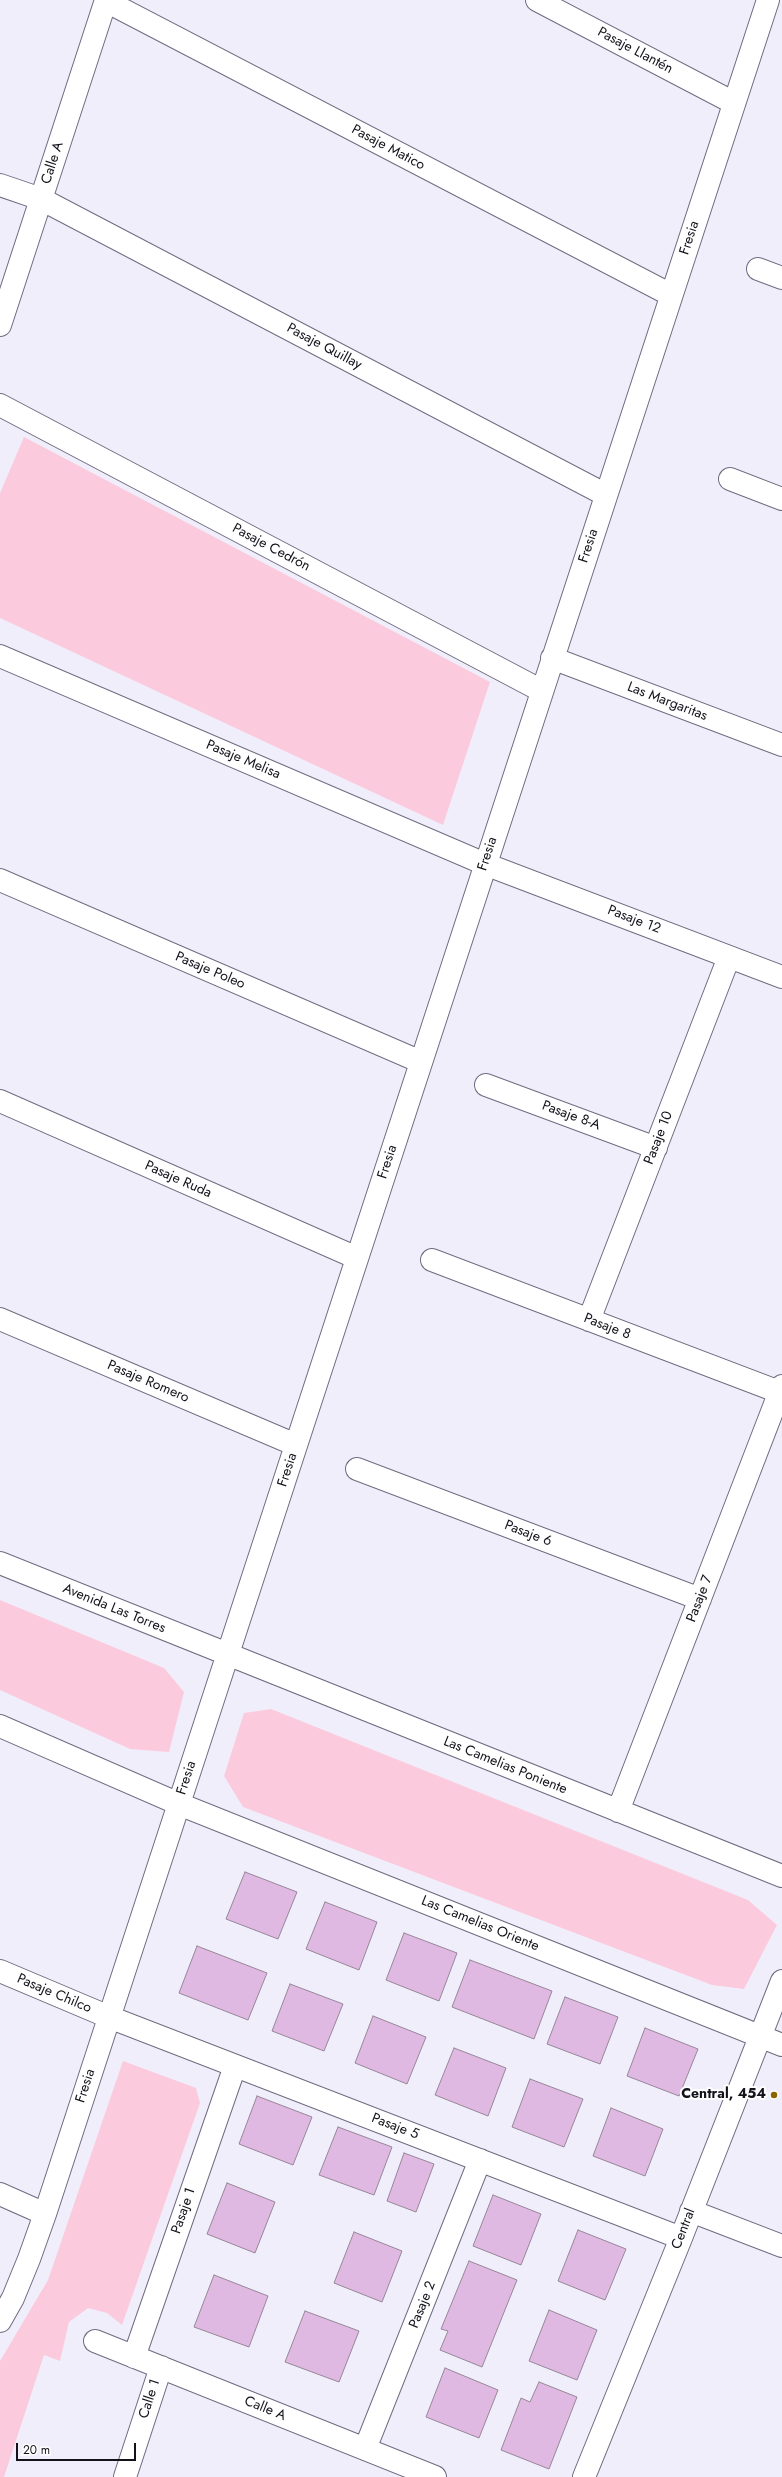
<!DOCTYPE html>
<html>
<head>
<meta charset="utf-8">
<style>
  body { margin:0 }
  #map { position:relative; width:782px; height:2477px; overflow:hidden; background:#f1eefc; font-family:Jost,sans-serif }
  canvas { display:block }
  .scale { position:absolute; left:16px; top:2443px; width:120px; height:18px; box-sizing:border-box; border:2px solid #131119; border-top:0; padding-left:5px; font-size:12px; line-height:14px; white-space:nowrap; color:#131119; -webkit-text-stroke:3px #fefefe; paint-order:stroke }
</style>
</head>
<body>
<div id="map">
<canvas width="782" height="2477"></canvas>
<div class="scale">20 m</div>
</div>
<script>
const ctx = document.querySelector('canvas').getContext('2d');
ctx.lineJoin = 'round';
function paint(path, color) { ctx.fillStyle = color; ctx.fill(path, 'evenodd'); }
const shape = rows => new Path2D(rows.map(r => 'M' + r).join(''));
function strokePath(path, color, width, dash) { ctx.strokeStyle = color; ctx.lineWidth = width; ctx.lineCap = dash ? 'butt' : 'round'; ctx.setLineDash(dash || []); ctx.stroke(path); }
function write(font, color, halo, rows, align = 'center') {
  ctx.font = font + ' Jost,sans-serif'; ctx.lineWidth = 4; ctx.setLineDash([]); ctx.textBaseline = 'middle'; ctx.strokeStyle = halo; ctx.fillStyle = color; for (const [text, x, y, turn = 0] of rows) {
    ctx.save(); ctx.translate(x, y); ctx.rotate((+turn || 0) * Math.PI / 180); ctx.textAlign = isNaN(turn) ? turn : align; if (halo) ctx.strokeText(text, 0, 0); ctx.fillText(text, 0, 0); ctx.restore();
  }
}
paint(shape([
  [24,437,490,682,443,825,0,618,0,493],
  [0,1600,164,1668,184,1692,169,1752,130,1749,0,1690],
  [271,1709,748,1900,777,1925,744,1989,712,1985,243,1807,224,1776,244,1713],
  [123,2061,196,2088,200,2103,122,2325,107,2313,88,2308,69,2322,60,2361,44,2355,4,2477,0,2477,0,2361,48,2280]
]), '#fbcbdd');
const building = shape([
  [245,1872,297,1892,278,1939,226,1919,245,1872],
  [325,1902,377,1922,359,1970,306,1949,325,1902],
  [404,1933,457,1953,439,2001,386,1980,404,1933],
  [197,1946,267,1973,248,2020,179,1993,197,1946],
  [470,1960,552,1991,534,2039,452,2007,470,1960],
  [290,1984,343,2004,324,2051,272,2031,290,1984],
  [565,1997,618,2017,600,2064,547,2044,565,1997],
  [373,2016,426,2037,407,2084,355,2063,373,2016],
  [645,2028,698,2049,679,2096,627,2076,645,2028],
  [454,2048,506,2068,488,2116,435,2095,454,2048],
  [530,2079,583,2099,564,2147,512,2127,530,2079],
  [257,2096,312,2117,293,2165,239,2144,257,2096],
  [611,2108,663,2129,645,2176,593,2156,611,2108],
  [338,2127,392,2147,374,2195,319,2175,338,2127],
  [404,2153,434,2164,416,2212,387,2201,404,2153],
  [227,2183,275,2202,255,2253,207,2234,227,2183],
  [493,2195,541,2214,521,2265,473,2246,493,2195],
  [578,2230,626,2249,605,2300,558,2281,578,2230],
  [354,2232,402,2251,382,2302,334,2283,354,2232],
  [469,2261,517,2280,482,2367,440,2350,448,2331,441,2329,469,2261],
  [214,2275,268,2296,249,2347,194,2327,214,2275],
  [549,2310,597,2330,577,2380,529,2361,549,2310],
  [305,2311,359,2331,339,2382,285,2362,305,2311],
  [445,2368,498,2390,479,2438,426,2417,445,2368],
  [539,2382,577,2397,549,2469,501,2450,521,2398,530,2402,539,2382]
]);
paint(building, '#dfb9e2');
strokePath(building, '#968697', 1);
const minor = shape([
  [537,0,734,103],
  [106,1,671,295],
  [0,185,41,199,606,495],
  [758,269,782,278],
  [0,325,106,0],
  [0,405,542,691],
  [730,479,782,499],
  [0,656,485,864,782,977],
  [552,658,782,745],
  [0,880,421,1062],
  [486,1085,656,1148],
  [0,1101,357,1258],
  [432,1260,782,1393],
  [0,1319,296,1445],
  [589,1320,729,957],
  [357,1469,700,1599],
  [0,1563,782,1876],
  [0,1726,179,1804,782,2045],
  [618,1811,782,1386],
  [0,1971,109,2017,681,2238],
  [0,2194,45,2214],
  [691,2211,782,2246],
  [0,2321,13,2298,29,2259,45,2214,768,0],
  [95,2341,435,2477],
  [134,2357,235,2066],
  [365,2449,480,2160],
  [125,2477,161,2367],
  [584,2477,681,2238,782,1981]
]);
strokePath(minor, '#706c80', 24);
strokePath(minor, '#fff', 22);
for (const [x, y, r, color] of [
  [774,2095,4,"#896401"]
]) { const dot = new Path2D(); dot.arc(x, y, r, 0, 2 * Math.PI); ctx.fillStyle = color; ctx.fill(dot); strokePath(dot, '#fefefe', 1.5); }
write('14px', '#131119', '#fefefe', [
  ["Pasaje Llantén",635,51,28],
  ["Pasaje Matico",388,148,28],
  ["Calle A",53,163,-72],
  ["Fresia",690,238,-72],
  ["Pasaje Quillay",324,347,28],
  ["Fresia",589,546,-72],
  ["Pasaje Cedrón",271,548,28],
  ["Las Margaritas",667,702,21],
  ["Pasaje Melisa",243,760,23],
  ["Fresia",488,854,-72],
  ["Pasaje 12",634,920,21],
  ["Pasaje Poleo",210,971,23],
  ["Pasaje 8-A",571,1116,20],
  ["Pasaje 10",659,1138,-69],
  ["Fresia",388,1162,-72],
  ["Pasaje Ruda",178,1180,24],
  ["Pasaje 8",607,1327,21],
  ["Pasaje Romero",148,1382,23],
  ["Fresia",288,1470,-72],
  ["Pasaje 6",528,1534,21],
  ["Pasaje 7",700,1599,-69],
  ["Avenida Las Torres",114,1609,22],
  ["Las Camelias Poniente",505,1766,22],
  ["Fresia",187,1778,-72],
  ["Las Camelias Oriente",480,1924,22],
  ["Pasaje Chilco",54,1994,23],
  ["Fresia",86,2086,-72],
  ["Pasaje 5",395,2127,21],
  ["Pasaje 1",184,2211,-71],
  ["Central",684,2229,-69],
  ["Pasaje 2",423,2305,-68],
  ["Calle 1",150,2399,-72],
  ["Calle A",265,2409,22]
]);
write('bold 14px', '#131119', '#fefefe', [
  ["Central, 454",766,2095]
], 'right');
</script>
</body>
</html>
